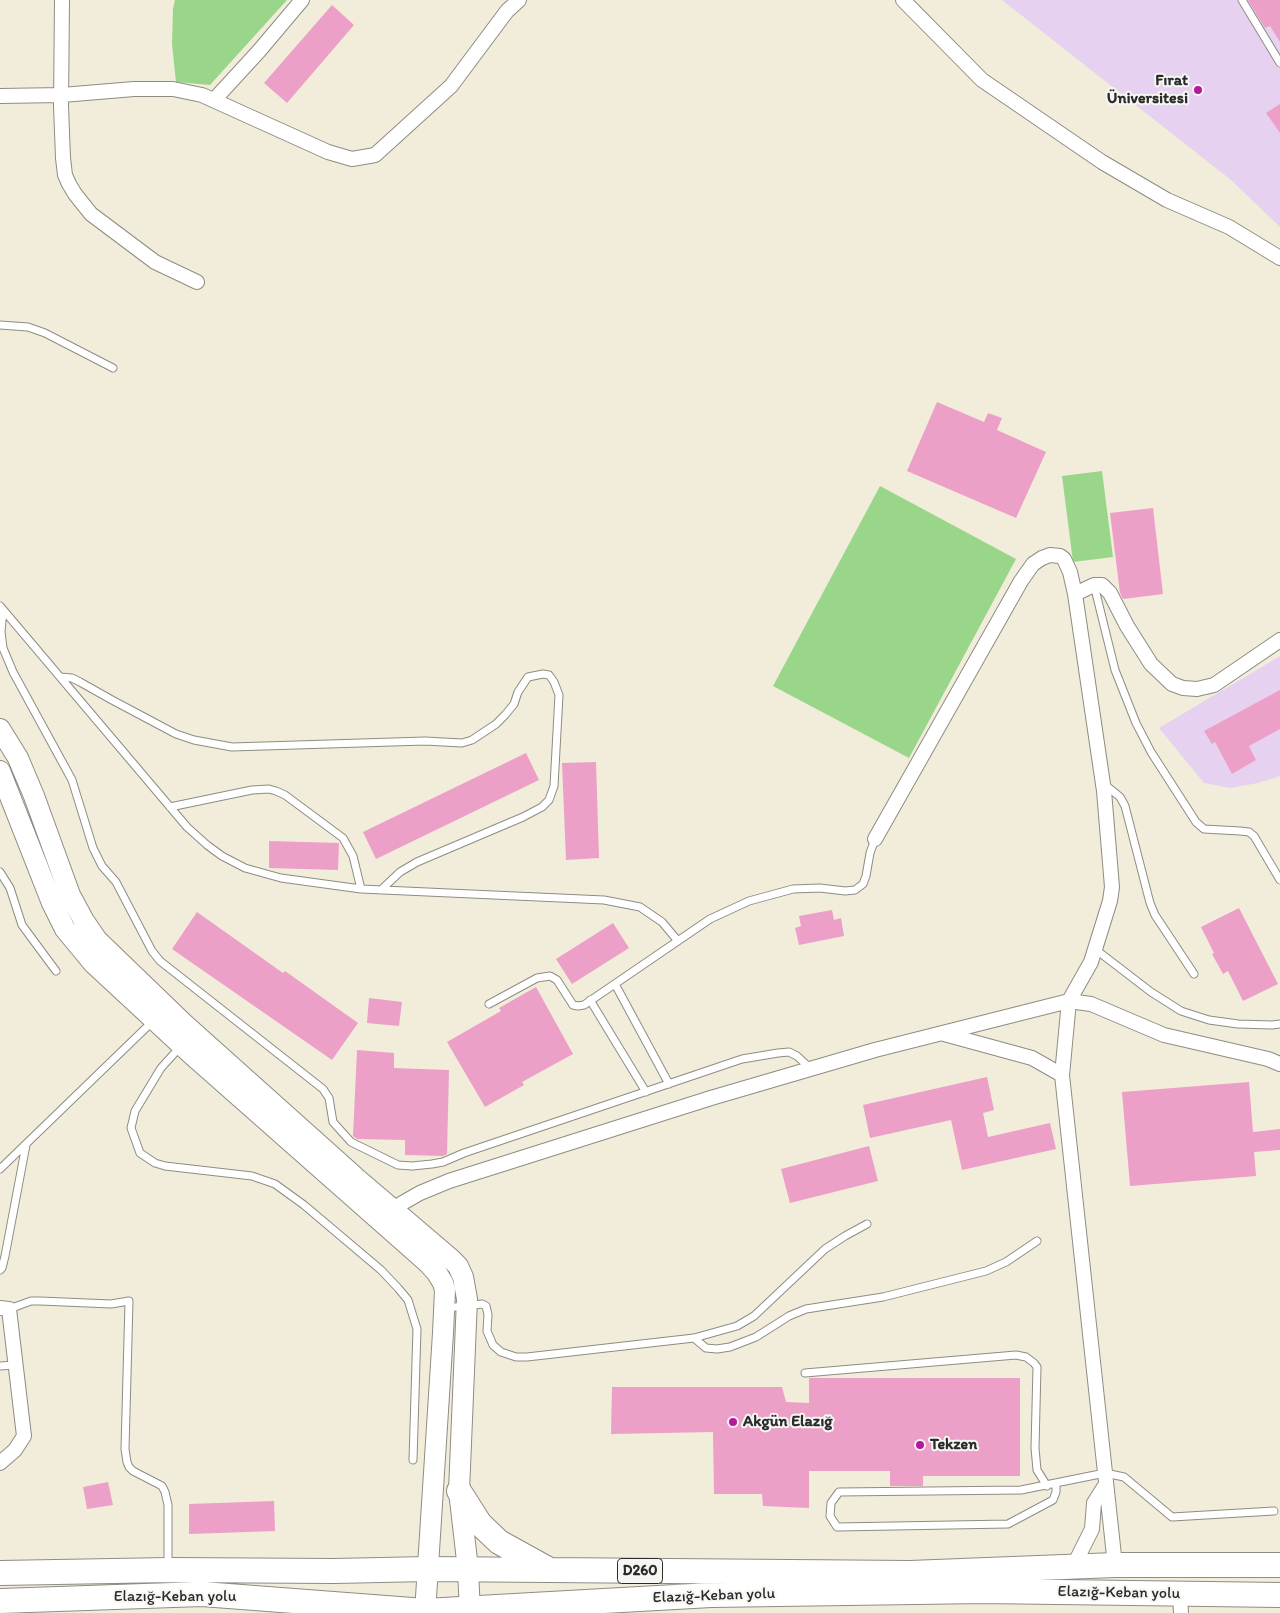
<!DOCTYPE html>
<html>
<head>
<meta charset="utf-8">
<style>
  body { margin:0 }
  canvas { display:block; background:#f2ecdb }
</style>
</head>
<body>
<canvas width="1280" height="1613"></canvas>
<script>
const ctx = document.querySelector('canvas').getContext('2d');
ctx.lineJoin = 'round';
function paint(path, color) { ctx.fillStyle = color; ctx.fill(path, 'evenodd'); }
const shape = rows => new Path2D(rows.map(r => 'M' + r).join(''));
function strokePath(path, color, width, dash) { ctx.strokeStyle = color; ctx.lineWidth = width; ctx.lineCap = dash ? 'butt' : 'round'; ctx.setLineDash(dash || []); ctx.stroke(path); }
function write(font, color, halo, rows, align = 'center') {
  ctx.font = font + ' Itim,sans-serif'; ctx.lineWidth = 4; ctx.setLineDash([]); ctx.textBaseline = 'middle'; ctx.strokeStyle = halo; ctx.fillStyle = color; for (const [text, x, y, turn = 0] of rows) {
    ctx.save(); ctx.translate(x, y); ctx.rotate((+turn || 0) * Math.PI / 180); ctx.textAlign = isNaN(turn) ? turn : align; if (halo) ctx.strokeText(text, 0, 0); ctx.fillText(text, 0, 0); ctx.restore();
  }
}
paint(shape([
  [1002,0,1280,0,1280,227,1231,180],
  [1280,656,1280,776,1258,783,1230,788,1204,783,1159,728]
]), '#e6d2f0');
paint(shape([
  [175,0,287,0,210,85,176,82,172,44,173,9],
  [1102,471,1113,557,1073,562,1062,476],
  [880,486,1016,559,909,758,773,686]
]), '#9ad68a');
paint(shape([
  [1248,0,1280,0,1280,42,1270,26,1265,28],
  [332,5,354,25,287,103,264,83],
  [1280,104,1280,133,1266,113],
  [937,402,984,422,988,413,1002,418,997,430,1046,452,1016,518,907,471],
  [1153,508,1163,594,1123,599,1120,593,1110,513],
  [1280,690,1280,729,1249,746,1256,760,1232,774,1215,742,1212,744,1204,731],
  [526,753,539,780,376,859,363,832],
  [596,762,599,858,566,860,562,763],
  [269,841,339,843,338,870,269,868],
  [1239,908,1278,984,1243,1001,1228,971,1223,974,1212,954,1214,953,1201,927],
  [832,910,834,920,841,918,844,936,799,945,795,928,801,926,799,916],
  [197,912,283,973,285,971,358,1023,332,1060,172,949],
  [613,923,629,948,572,984,556,959],
  [536,987,573,1054,522,1082,524,1085,485,1107,447,1042,501,1011,499,1008],
  [369,998,402,1002,399,1026,367,1023],
  [357,1050,394,1053,394,1068,449,1070,447,1154,443,1156,405,1155,405,1140,357,1139,353,1136],
  [987,1077,994,1110,983,1113,988,1137,1050,1123,1056,1149,962,1170,951,1120,870,1138,863,1105],
  [1249,1082,1253,1132,1280,1129,1280,1150,1254,1152,1256,1176,1130,1186,1122,1092],
  [869,1146,878,1181,790,1203,781,1169],
  [809,1378,1020,1378,1020,1476,923,1476,923,1486,890,1486,890,1471,809,1471,809,1508,763,1506,762,1494,714,1494,713,1432,611,1434,612,1387,782,1387,786,1402,809,1403],
  [108,1482,113,1505,87,1509,83,1487],
  [274,1501,275,1531,189,1534,189,1504]
]), '#eca0c7');
const service = shape([
  [1242,0,1280,63],
  [0,325,28,327,45,333,113,368],
  [1094,585,1115,670,1136,723,1151,752,1196,822,1204,829,1240,831,1249,832,1254,836,1280,880],
  [0,606,187,827,207,845,222,856,245,868,281,878,361,889,604,900,640,907,662,922,678,941],
  [3,610,1,632,3,648,13,672,72,780,93,848,102,866,116,882,152,951,160,961,323,1089,329,1098,333,1122,351,1142,398,1165,412,1166,432,1164,443,1162,464,1153,742,1059,778,1053,789,1052,797,1056,810,1068],
  [61,677,72,678,80,682,112,700,176,734,194,740,232,747,425,741,462,743,472,740,496,724,505,715,514,704,518,692,528,677,543,674,549,675,554,682,559,695,554,786,549,800,542,807,523,817,417,862,400,872,381,890],
  [1104,784,1120,797,1125,806,1150,903,1155,915,1194,974],
  [170,807,252,790,269,789,276,791,285,795,343,838,353,856,361,889],
  [0,872,10,888,22,925,56,971],
  [1095,949,1151,992,1181,1011,1209,1020,1238,1024,1272,1025,1280,1024],
  [615,984,669,1084],
  [590,1000,646,1092],
  [489,1004,537,978,550,976,557,980,573,1005,578,1006,584,1005,710,919,749,901,793,889,820,888,845,891,855,890,863,884,866,876,870,853,875,839],
  [180,1047,161,1068,135,1111,131,1128,140,1153,155,1163,165,1166,252,1176,275,1184,304,1205,381,1270,398,1288,408,1300,417,1329,413,1460],
  [0,1169,152,1022],
  [0,1270,2,1268,5,1256,26,1145],
  [447,1308,482,1304,486,1306,488,1315,487,1331,493,1345,501,1352,516,1357,527,1357,694,1338,737,1326,754,1316,825,1249,845,1236,867,1224],
  [9,1309,31,1301,40,1301,111,1304,129,1301,125,1449,127,1462,129,1467,133,1471,162,1486,165,1492,168,1505,168,1567],
  [694,1338,706,1348,717,1349,730,1347,756,1337,789,1316,806,1309,883,1297,986,1271,1006,1262,1037,1241],
  [0,1366,15,1365],
  [805,1373,1016,1355,1026,1357,1034,1363,1037,1367,1035,1448,1037,1470,1047,1486],
  [1056,1484,1056,1492,1053,1500,1008,1524,837,1527,830,1516,831,1503,839,1492,1021,1490,1105,1473,1124,1477,1172,1517,1274,1511]
]);
const minor = shape([
  [62,0,61,106,63,158,65,175,69,184,75,194,91,214,155,262,197,282],
  [903,0,982,80,1102,162,1167,200,1229,227,1280,258],
  [0,96,62,95,134,89,173,89,202,95,328,152,352,159,375,155,451,86,507,11,519,0],
  [214,100,259,51,302,0],
  [1075,594,1094,585,1102,585,1110,593,1127,626,1151,664,1172,684,1183,688,1197,689,1214,685,1280,640],
  [875,839,1021,581,1033,564,1042,558,1050,555,1060,556,1064,559,1070,572,1075,594,1104,791,1112,887,1110,901,1091,962,1069,1001,1062,1075,1115,1565],
  [944,1034,1032,1058,1062,1075],
  [392,1209,420,1193,449,1181,711,1098,875,1050,1069,1001,1091,1004,1164,1035,1268,1059,1280,1064],
  [0,1308,9,1309,24,1436,15,1450,0,1463],
  [1071,1567,1078,1557,1092,1529,1094,1503,1106,1484],
  [1180,1594,1181,1613]
]);
const secondary = shape([
  [0,729,18,758,34,796,70,895,84,921,97,940,183,1023,355,1177,450,1258,458,1266,463,1277,467,1299,459,1491,468,1569,470,1613],
  [0,771,52,903,65,929,94,964,190,1053,428,1263,437,1273,443,1283,445,1290,443,1333,425,1613]
]);
const trunk = shape([
  [459,1491,480,1524,499,1542,546,1568],
  [0,1573,169,1570,334,1571,428,1569,910,1573,1115,1565,1280,1565],
  [0,1601,202,1594,425,1611,711,1595,984,1591,1280,1595]
]);
strokePath(service, '#8e8c83', 9);
strokePath(minor, '#8e8c83', 16);
strokePath(secondary, '#8e8c83', 22);
strokePath(trunk, '#8e8c83', 26);
strokePath(service, '#fff', 7);
strokePath(minor, '#fff', 14);
strokePath(secondary, '#fff', 20);
strokePath(trunk, '#fff', 24);
for (const [x, y, r, color] of [
  [1198,90,5,"#b5179e"],
  [733,1422,5,"#b5179e"],
  [920,1445,5,"#b5179e"]
]) { const dot = new Path2D(); dot.arc(x, y, r, 0, 2 * Math.PI); ctx.fillStyle = color; ctx.fill(dot); strokePath(dot, '#f6f6f2', 2); }
for (const [x, y, w] of [
  [640,1571,45]
]) { const box = new Path2D(); box.roundRect(x - w / 2, y - 12.5, w, 25, 4); ctx.fillStyle = '#f6f6f2'; ctx.fill(box); strokePath(box, '#2b2b2b', 1); }
write('bold 15px', '#2b2b2b', null, [
  ["D260",640,1571]
]);
write('bold 16px', '#2b2b2b', '#f6f6f2', [
  ["Fırat",1188,81,"right"],
  ["Üniversitesi",1188,99,"right"],
  ["Akgün Elazığ",743,1422],
  ["Tekzen",930,1445]
], 'left');
write('16px', '#2b2b2b', '#f6f6f2', [
  ["Elazığ-Keban yolu",1119,1593,1],
  ["Elazığ-Keban yolu",714,1596,-2],
  ["Elazığ-Keban yolu",175,1597]
]);
</script>
</body>
</html>
